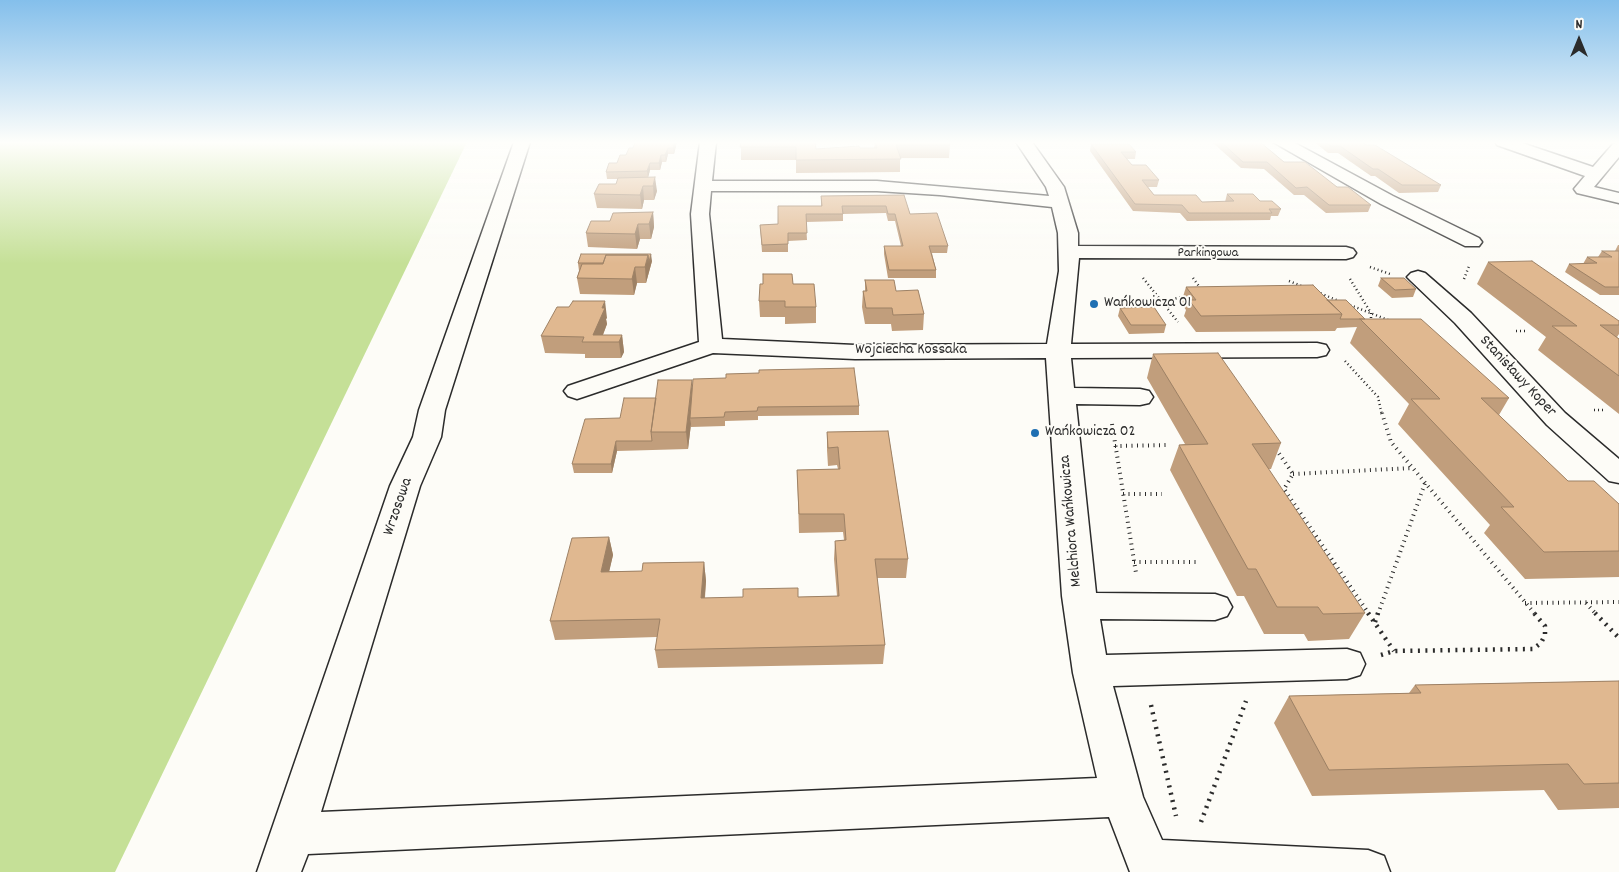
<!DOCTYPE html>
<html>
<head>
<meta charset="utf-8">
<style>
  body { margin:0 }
  #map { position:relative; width:1619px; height:872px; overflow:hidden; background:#fdfcf7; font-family:Dekko,sans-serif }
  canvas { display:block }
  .north { position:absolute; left:1554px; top:15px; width:50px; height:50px; -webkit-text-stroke:4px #fdfcf7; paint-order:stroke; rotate:0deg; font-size:14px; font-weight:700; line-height:20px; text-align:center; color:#2b2b2b }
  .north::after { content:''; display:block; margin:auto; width:18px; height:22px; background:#2b2b2b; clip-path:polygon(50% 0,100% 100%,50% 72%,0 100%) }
</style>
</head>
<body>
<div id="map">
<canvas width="1619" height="872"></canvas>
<div class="north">N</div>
</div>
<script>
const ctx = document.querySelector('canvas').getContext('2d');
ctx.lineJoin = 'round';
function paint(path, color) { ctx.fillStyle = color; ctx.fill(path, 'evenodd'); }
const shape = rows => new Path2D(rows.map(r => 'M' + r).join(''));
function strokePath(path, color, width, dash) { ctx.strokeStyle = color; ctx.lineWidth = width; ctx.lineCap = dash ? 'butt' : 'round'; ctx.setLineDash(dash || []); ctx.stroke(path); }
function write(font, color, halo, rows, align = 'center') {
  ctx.font = font + ' Dekko,sans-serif'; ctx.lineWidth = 4; ctx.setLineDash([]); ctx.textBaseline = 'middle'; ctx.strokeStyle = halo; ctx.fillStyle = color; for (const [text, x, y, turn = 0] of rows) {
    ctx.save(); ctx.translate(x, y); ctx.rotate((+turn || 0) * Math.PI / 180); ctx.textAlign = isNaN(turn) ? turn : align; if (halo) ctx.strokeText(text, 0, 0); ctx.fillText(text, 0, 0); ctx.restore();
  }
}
paint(shape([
  [0,142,467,142,115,872,0,872]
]), '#c5e097');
const minor = shape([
  [514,142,530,142,445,410,441,437,420,486,321,812,1097,778,1073,673,1062,596,1046,358,855,359,713,353,586,396,577,399,568,396,564,391,568,386,699,342,691,214,700,142,716,142,712,181,877,181,1049,196,1046,187,1016,142,1032,142,1064,187,1078,233,1078,246,1346,247,1353,249,1356,253,1353,257,1346,259,1079,258,1071,344,1317,343,1326,345,1329,350,1326,355,1317,357,1071,358,1074,388,1140,389,1149,391,1153,397,1149,403,1140,405,1076,404,1096,593,1215,594,1227,598,1232,607,1227,616,1215,620,1100,619,1106,655,1347,649,1360,653,1365,664,1360,675,1347,679,1113,686,1143,797,1162,840,1368,850,1384,856,1390,872,1130,872,1109,817,308,854,301,872,257,872,390,486,413,437,419,410,514,142],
  [711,191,877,191,940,195,1052,207,1058,233,1059,271,1047,344,855,345,722,339,709,214,711,191],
  [1273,142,1293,142,1393,196,1479,238,1482,242,1479,246,1465,246,1381,204,1273,142],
  [1495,142,1519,142,1593,167,1613,144,1619,142,1619,157,1594,187,1619,193,1619,203,1577,193,1574,189,1585,176,1497,145,1495,142],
  [1418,271,1425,273,1471,313,1565,413,1619,459,1619,483,1609,481,1547,425,1455,323,1411,281,1407,277,1411,273,1418,271]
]);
strokePath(minor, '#2b2b2b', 3);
strokePath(shape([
  [1370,267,1390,274],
  [1143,278,1178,322],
  [1193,278,1201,289],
  [1350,279,1371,313,1371,321],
  [1464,279,1469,266],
  [1289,281,1304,287],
  [1317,292,1339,301],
  [1350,305,1388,320],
  [1168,307,1173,299,1186,296],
  [1516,331,1528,331],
  [1345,361,1378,397,1382,415],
  [1594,410,1604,410]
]), '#2b2b2b', 2.5, [1, 3]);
strokePath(shape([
  [1382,413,1391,442,1535,614],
  [1112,424,1136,573],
  [1115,446,1170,445],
  [1276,449,1293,474,1284,489,1369,614],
  [1293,474,1412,468],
  [1123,494,1162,494],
  [1134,562,1199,562],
  [1525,603,1619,602],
  [1586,603,1596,614],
  [1378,614,1425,483]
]), '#2b2b2b', 4, [1, 4.5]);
strokePath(shape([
  [1368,613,1394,651],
  [1595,613,1619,638],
  [1375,622,1378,613],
  [1381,655,1394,651,1533,649,1541,643,1545,635,1545,626,1534,613],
  [1151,705,1176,816],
  [1201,822,1246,701]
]), '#2b2b2b', 4.5, [2, 5.5]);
paint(minor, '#fdfcf7');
paint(shape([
  [677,142,674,154,668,154,666,162,662,162,660,170,650,170,648,177,657,191,654,200,644,200,642,209,597,208,594,194,616,184,618,179,607,179,606,172,626,155],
  [741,142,816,149,874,148,875,142,949,142,950,145,949,158,900,158,900,172,796,173,796,160,741,160],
  [1212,142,1260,142,1284,162,1337,187,1371,205,1368,212,1326,213,1304,195,1294,195,1264,169,1241,168],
  [1314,142,1362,142,1441,185,1438,192,1399,193,1375,176,1371,176,1338,153,1328,153],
  [1091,144,1136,152,1135,159,1126,159,1132,165,1159,180,1157,187,1148,187,1154,195,1202,202,1225,202,1227,194,1260,201,1281,209,1278,216,1271,216,1270,220,1187,221,1180,213,1133,211,1090,151],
  [904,195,910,214,948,246,947,253,932,253,936,270,936,278,888,278,884,254,884,246,901,246,895,221,888,221,886,213,843,214,843,221,806,222,807,240,788,241,788,252,762,252,760,225,778,224,821,206,821,196],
  [653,212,654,227,651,239,640,239,637,249,588,247,586,233,610,221],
  [1618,245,1619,245,1619,295,1600,295,1565,272,1569,264,1583,264,1587,257,1598,257,1602,251,1615,251],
  [652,261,646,283,637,283,634,295,580,294,577,278,579,271,578,263],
  [1488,262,1619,321,1619,334,1617,337,1619,339,1619,414,1538,350,1546,337,1477,284],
  [1381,278,1416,289,1413,297,1392,298,1378,286],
  [865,280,896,291,924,314,923,330,892,331,891,324,865,324,862,307,863,291,865,291],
  [793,284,816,307,816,323,785,324,785,317,760,317,759,301],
  [1186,287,1327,300,1365,319,1509,398,1499,415,1568,481,1619,504,1619,577,1525,579,1484,533,1490,525,1398,424,1409,404,1350,343,1357,327,1337,328,1335,331,1196,332,1184,316,1186,310,1181,303],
  [1120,308,1166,325,1164,333,1129,334,1118,316],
  [607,318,606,319,607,324,603,335,622,335,624,352,621,358,585,358,585,354,545,353,541,336],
  [1153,354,1281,443,1271,469,1268,469,1365,613,1349,639,1308,641,1304,634,1264,634,1244,596,1237,596,1170,470,1179,445,1185,444,1147,378],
  [693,388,859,406,859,415,758,416,758,420,725,421,725,426,691,427,691,424,688,449,617,451,612,473,574,473,572,464,656,398],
  [888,431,908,559,906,578,877,578,885,645,883,664,658,668,655,650,657,637,555,640,550,621,609,537,613,555,609,571,642,571,704,562,706,581,705,598,798,597,837,596,834,559,835,541,844,540,843,532,799,533,797,470,838,469,837,465,828,466,827,450,827,432],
  [1619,681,1619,808,1558,810,1544,790,1312,796,1274,723,1289,696,1409,693,1415,685]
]), '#c19e7c');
paint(shape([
  [675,142,677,142,674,154,673,148],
  [668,148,668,154,666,162,665,155],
  [661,155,662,162,660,170,659,163],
  [650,163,650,170,648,178,647,171],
  [655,177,657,191,654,200,653,186],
  [643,186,644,200,642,209,640,195],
  [653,212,654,227,651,239,649,224],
  [638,224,640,239,637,249,635,234],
  [651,254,652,261,646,283,645,267,648,255],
  [635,267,637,283,634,295,632,279],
  [605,301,607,318,606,319,607,324,600,342,593,335,602,308],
  [622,335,624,352,621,358,619,342],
  [692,380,693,397,690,418,691,424,688,449,686,432],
  [616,441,617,451,612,473,611,464],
  [609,537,613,555,605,590,601,572],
  [704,562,706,581,703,617,701,598]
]), '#9d8165');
const building = shape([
  [635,142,675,142,673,148,668,148,665,155,661,155,659,163,650,163,647,171,606,172,609,163,617,163,620,155,626,155,629,148,633,148,635,142],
  [741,142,815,142,816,149,859,146,860,148,877,148,875,142,949,142,950,145,896,145,901,159,796,160,796,147,740,147,741,142],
  [1221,142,1260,142,1284,162,1305,162,1337,187,1348,187,1371,205,1329,205,1307,187,1296,188,1267,162,1243,162,1221,142],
  [1325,142,1362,142,1366,145,1375,145,1441,185,1402,185,1378,169,1373,169,1340,146,1331,146,1325,142],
  [1091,144,1129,144,1136,152,1121,152,1132,165,1146,165,1159,180,1142,180,1154,195,1196,195,1202,202,1234,201,1227,194,1253,194,1260,201,1272,201,1281,209,1269,209,1272,213,1189,213,1182,205,1135,204,1091,144],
  [655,177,653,186,643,186,640,195,594,194,599,184,616,184,618,178,655,177],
  [904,195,910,214,937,213,948,246,929,246,936,270,889,270,884,246,903,246,895,214,888,214,886,206,842,206,843,214,806,214,807,233,788,233,788,244,762,245,760,225,778,224,778,206,822,206,821,196,904,195],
  [653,212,649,224,638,224,635,234,586,233,591,221,610,221,613,213,653,212],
  [1602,251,1619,251,1619,287,1605,287,1569,264,1597,263,1587,257,1612,257,1602,251],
  [581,254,651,254,649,262,648,255,606,255,603,263,578,263,581,254],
  [606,255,648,255,645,267,635,267,632,279,577,278,582,264,603,264,606,255],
  [1532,261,1619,321,1619,325,1600,325,1619,339,1619,376,1552,326,1577,326,1488,262,1532,261],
  [763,274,792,274,793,284,814,284,816,307,785,307,785,301,759,301,760,284,763,284,763,274],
  [1381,278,1404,278,1416,289,1395,290,1381,278],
  [865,280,894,280,896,291,918,290,924,314,893,315,892,308,866,308,863,291,867,291,865,280],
  [1313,285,1342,314,1201,316,1189,300,1196,300,1186,287,1313,285],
  [1327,300,1346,300,1365,319,1340,319,1342,314,1327,300],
  [573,301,605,301,602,308,605,308,593,335,622,335,619,342,582,342,584,337,541,336,557,307,569,307,573,301],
  [1154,307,1166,325,1131,325,1120,308,1154,307],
  [1360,319,1421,319,1509,398,1481,398,1568,481,1594,481,1619,504,1619,551,1544,552,1501,507,1514,507,1411,399,1440,399,1360,319],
  [1218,353,1281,443,1252,444,1365,613,1323,614,1318,607,1277,607,1256,569,1248,569,1179,445,1208,444,1153,354,1218,353],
  [854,368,859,406,758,407,757,411,725,412,724,417,690,418,693,379,726,378,726,374,759,373,759,370,854,368],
  [658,380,692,380,686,432,651,432,658,380],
  [624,398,656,398,651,432,652,441,616,441,611,464,572,464,585,419,620,418,624,398],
  [888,431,908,559,875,559,885,645,655,650,660,619,550,621,572,538,609,537,601,572,642,571,643,563,704,562,701,598,743,597,743,589,798,588,798,597,839,596,835,541,846,540,844,514,799,514,797,470,840,469,838,447,828,448,827,432,888,431],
  [1619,681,1619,783,1584,784,1568,764,1329,770,1289,696,1421,693,1415,685,1619,681]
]);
paint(building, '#e0b890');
strokePath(building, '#9d8165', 1);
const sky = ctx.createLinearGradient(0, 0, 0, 264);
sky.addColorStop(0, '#84bfeb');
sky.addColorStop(0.54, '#fefefb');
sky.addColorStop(1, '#fefefb00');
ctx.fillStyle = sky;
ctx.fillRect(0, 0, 1619, 264);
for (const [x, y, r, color] of [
  [1094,304,5,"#1f6fb2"],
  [1035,433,5,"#1f6fb2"]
]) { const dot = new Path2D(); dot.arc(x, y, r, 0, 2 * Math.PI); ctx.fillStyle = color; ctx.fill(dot); strokePath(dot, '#fdfcf7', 2); }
write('14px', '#2b2b2b', '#fdfcf7', [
  ["Parkingowa",1208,254]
]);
write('16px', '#2b2b2b', '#fdfcf7', [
  ["Wańkowicza 01",1104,304],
  ["Wańkowicza 02",1045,433]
], 'left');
write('16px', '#2b2b2b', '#fdfcf7', [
  ["Wojciecha Kossaka",911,351],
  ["Stanisławy Koper",1517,377,47],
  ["Wrzosowa",399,507,-71],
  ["Melchiora Wańkowicza",1072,521,-95]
]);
</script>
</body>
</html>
